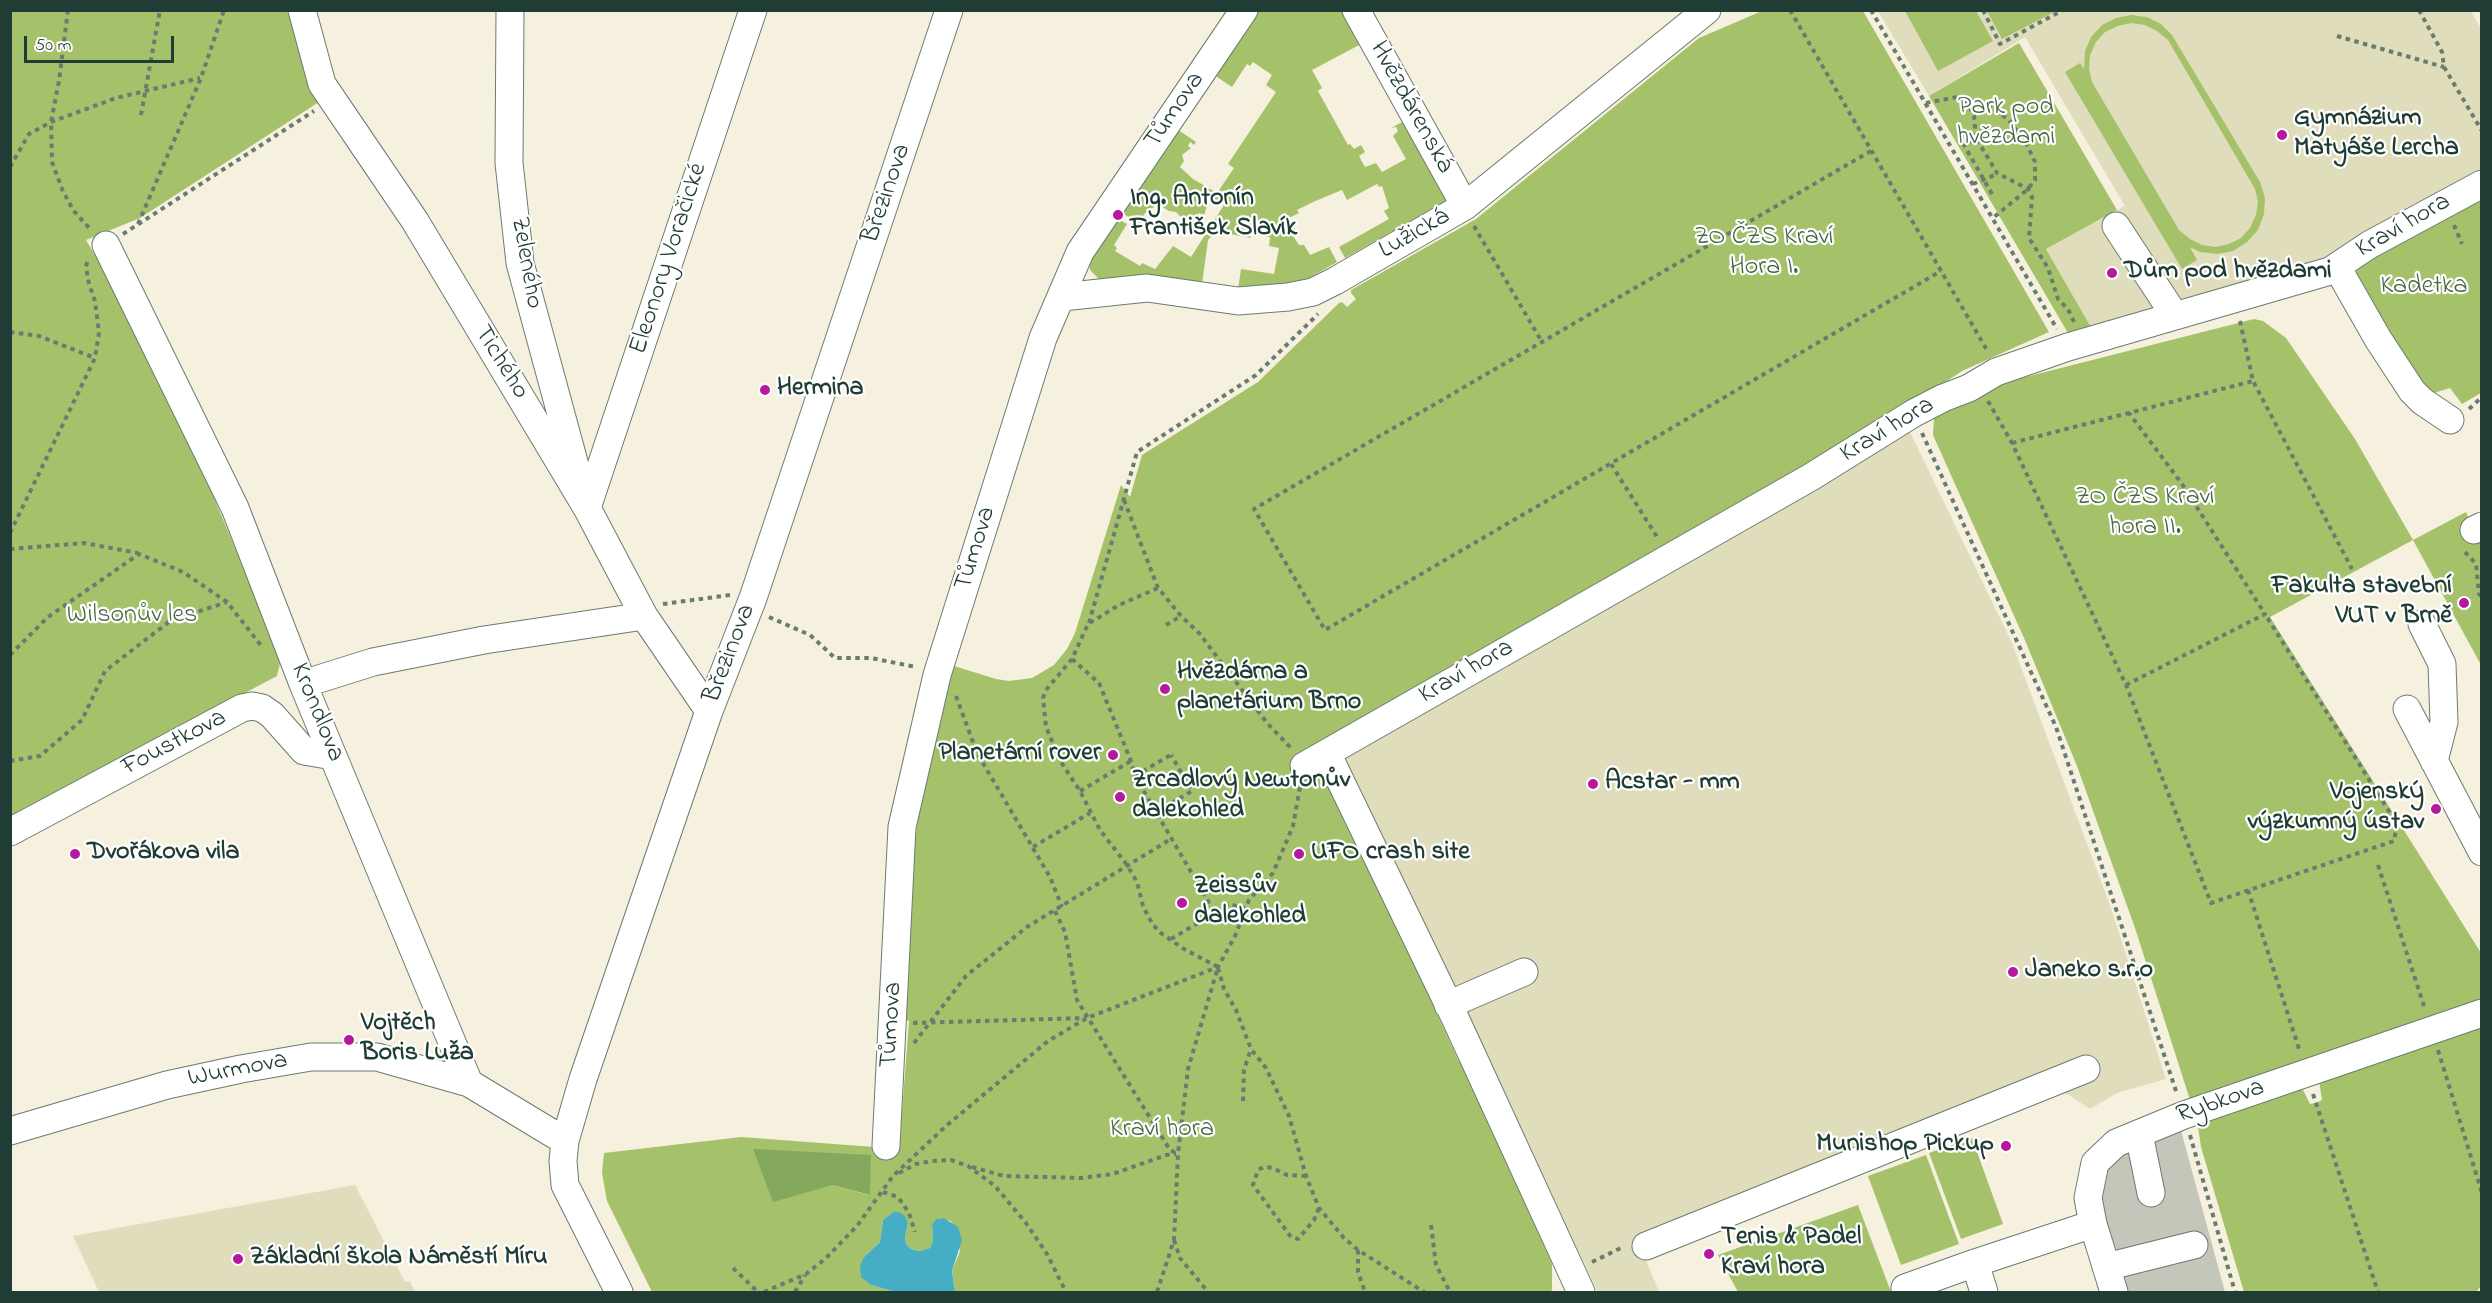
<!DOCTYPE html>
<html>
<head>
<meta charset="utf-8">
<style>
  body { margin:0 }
  #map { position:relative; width:2492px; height:1303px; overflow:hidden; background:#f6f0df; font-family:"Indie Flower",sans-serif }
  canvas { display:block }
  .frame { position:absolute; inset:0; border:12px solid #1f3d34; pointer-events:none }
  .scale { position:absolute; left:24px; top:36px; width:150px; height:27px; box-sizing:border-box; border:3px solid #1f3d34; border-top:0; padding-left:8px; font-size:18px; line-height:21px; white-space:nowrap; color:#1f3d34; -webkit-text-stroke:4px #fff; paint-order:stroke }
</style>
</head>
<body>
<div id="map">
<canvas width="2492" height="1303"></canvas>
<div class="frame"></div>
<div class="scale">50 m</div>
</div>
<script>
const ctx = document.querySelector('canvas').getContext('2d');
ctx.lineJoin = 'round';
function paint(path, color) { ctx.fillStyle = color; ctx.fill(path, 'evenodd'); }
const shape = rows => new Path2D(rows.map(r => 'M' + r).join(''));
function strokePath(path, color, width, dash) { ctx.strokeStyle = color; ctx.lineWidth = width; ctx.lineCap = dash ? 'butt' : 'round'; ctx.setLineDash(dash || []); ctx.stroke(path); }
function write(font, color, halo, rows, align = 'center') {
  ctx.font = font + ' "Indie Flower",sans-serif'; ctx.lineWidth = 4.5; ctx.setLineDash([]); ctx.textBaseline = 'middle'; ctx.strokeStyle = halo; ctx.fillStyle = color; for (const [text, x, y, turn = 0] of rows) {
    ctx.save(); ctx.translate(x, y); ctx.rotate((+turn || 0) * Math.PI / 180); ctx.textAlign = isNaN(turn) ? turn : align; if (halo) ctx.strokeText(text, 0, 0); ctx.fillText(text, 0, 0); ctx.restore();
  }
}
paint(shape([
  [1878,11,2471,11,2481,29,2481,174,2339,251,2249,292,2092,329,2046,249,2125,206,2025,37,1929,96],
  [1910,432,2012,643,2110,905,2166,1079,2117,1093,2090,1109,2069,1095,2061,1093,1643,1253,1659,1292,1598,1292,1345,767,1345,757,1367,742],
  [355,1185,405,1282,410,1281,415,1292,99,1292,73,1236]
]), '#dfddbb');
paint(shape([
  [2180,1127,2225,1292,2122,1292,2095,1191,2108,1157]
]), '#c3c6b9');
paint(shape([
  [11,11,290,11,319,102,140,218,86,240,136,326,185,428,281,659,277,676,11,817],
  [1257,11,1343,11,1361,44,1312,70,1322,88,1318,91,1348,145,1350,144,1354,149,1361,145,1365,152,1359,156,1365,167,1376,163,1382,172,1406,159,1393,136,1398,131,1396,127,1391,128,1404,121,1448,200,1345,258,1339,247,1389,219,1384,211,1389,208,1382,186,1379,187,1377,184,1347,200,1342,190,1313,202,1297,210,1299,213,1289,218,1296,231,1293,236,1299,245,1304,245,1310,255,1329,247,1337,262,1309,278,1279,286,1238,289,1241,269,1274,274,1279,248,1269,246,1270,237,1251,234,1250,238,1216,231,1208,240,1202,284,1099,279,1090,270,1090,262,1118,219,1127,224,1114,245,1117,248,1115,251,1140,266,1142,263,1155,269,1173,246,1191,257,1224,205,1210,196,1205,204,1207,206,1204,215,1199,213,1189,227,1181,221,1182,218,1176,212,1169,211,1158,204,1144,214,1142,220,1146,223,1144,227,1122,213,1177,129,1196,142,1194,145,1190,142,1188,146,1191,148,1182,155,1184,161,1180,167,1193,179,1217,193,1234,168,1228,164,1276,92,1266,85,1272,75,1253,62,1250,66,1247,64,1232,87,1214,75],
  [1762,11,1863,11,2049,332,1962,371,1819,466,1317,751,1459,1062,1464,1061,1552,1264,1552,1290,1550,1292,955,1292,952,1271,960,1251,951,1221,940,1218,932,1225,933,1241,930,1248,919,1251,911,1249,906,1244,905,1237,908,1223,893,1212,883,1220,880,1242,864,1257,871,1285,896,1292,652,1292,607,1201,602,1173,604,1153,741,1137,874,1147,899,1151,909,1021,903,1020,913,856,920,804,939,715,954,666,996,679,1009,681,1032,678,1054,665,1067,649,1075,633,1121,485,1130,497,1142,455,1258,382,1339,303,1342,302,1347,307,1356,299,1351,293,1351,290,1476,219,1699,38],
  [871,1155,869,1195,832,1185],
  [1905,11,1976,11,1993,41,1938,71],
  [1987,11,2056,11,2002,39],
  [2131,15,2147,17,2161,24,2172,35,2260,182,2265,198,2264,214,2258,230,2247,242,2233,251,2217,254,2200,252,2190,247,2197,260,2182,269,2065,72,2080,63,2084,69,2085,51,2091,37,2102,25,2116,18],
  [2131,23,2145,25,2157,31,2168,40,2255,189,2258,202,2256,215,2250,228,2241,238,2229,244,2216,247,2202,245,2190,239,2179,230,2092,82,2089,69,2090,55,2096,42,2105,32,2118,26],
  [2019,43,2117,210,2046,249,2092,329,2075,335,2068,333,1929,96],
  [2481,191,2481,393,2462,404,2450,388,2427,395,2355,280,2358,265],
  [2254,319,2263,321,2286,338,2355,439,2413,540,2466,512,2481,545,2481,665,2413,540,2270,617,2481,953,2481,1006,2191,1103,2135,928,2077,766,2024,638,1933,435,1934,417,1986,387],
  [2481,1024,2481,1286,2476,1292,2244,1292,2201,1147,2198,1127,2200,1120,2301,1086,2310,1104,2316,1103,2322,1100,2319,1080],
  [1972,1138,2003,1224,1961,1239,1929,1153],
  [1926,1155,1959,1244,1901,1265,1868,1176],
  [1858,1205,1891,1292,1738,1292,1718,1255]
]), '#a5c26a');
paint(shape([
  [753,1149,871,1155,870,1195,832,1185,773,1202]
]), '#84a85e');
paint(shape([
  [893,1212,899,1212,905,1216,908,1223,905,1237,906,1244,911,1249,919,1251,930,1248,933,1241,932,1225,936,1219,944,1218,958,1227,962,1240,952,1271,955,1292,896,1292,871,1285,861,1277,860,1266,864,1257,880,1242,883,1220]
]), '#45aec4');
const minor = shape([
  [302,10,322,84,415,221,587,508,644,616,709,711],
  [510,10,509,163,520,263,577,473],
  [1356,10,1465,206],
  [2116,226,2175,316],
  [106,245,235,508,303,684,469,1083],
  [2337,267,2378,339,2412,391,2422,401,2450,420],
  [1062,297,1147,288,1238,301,1288,297,1313,292,1335,281,1465,206,1707,10],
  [587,508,753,10],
  [2474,530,2482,526],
  [2422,624,2442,664,2444,722,2434,761],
  [303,684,373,662,484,640,644,616],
  [2407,709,2482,852],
  [1327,753,1456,1020,1581,1292],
  [1304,766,1811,477,1914,413,1943,398,1969,388,1996,372,2068,347,2330,271,2369,245,2482,184],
  [10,832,242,708,252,706,262,708,272,715,304,751,333,756],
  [1448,1005,1524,972],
  [10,1131,167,1085,241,1069,311,1057,377,1057,469,1083,565,1141],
  [2139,1134,2151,1193],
  [886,1146,902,827,937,675,1043,338,1080,252,1244,10],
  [1646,1246,2086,1069],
  [2106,1267,2194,1245],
  [1905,1288,1975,1263],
  [619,1292,565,1185,563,1161,565,1141,583,1079,709,711,753,598,949,10],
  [1984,1292,1975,1263,2093,1224],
  [2114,1292,2093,1224,2088,1198,2095,1163,2116,1143,2184,1115,2482,1013]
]);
strokePath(minor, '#6a7c70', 29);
strokePath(shape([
  [68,10,59,81,51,122,52,162,62,189,73,210,91,230],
  [1790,10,1988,352],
  [1871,10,2057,329],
  [1983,10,2000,44,2063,10],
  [2419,10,2442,52,2444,67,2482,131],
  [2337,36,2444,67],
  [1966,99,1974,116,1976,138],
  [1926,103,1957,97,1985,104,2008,119,2027,145,2035,162,2035,180,2028,189,1993,218],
  [141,115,160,10],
  [1871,151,1254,509,1325,630,1941,271],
  [10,167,29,134,51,122,116,98,200,78],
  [1973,184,1997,174],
  [1992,194,1964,145,1976,138,1997,173,2028,189,2032,197,2029,238,2048,268,2058,299,2068,309,2074,322],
  [138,224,201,78,224,10],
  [2454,225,2462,244],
  [1474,226,1542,342],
  [123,234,314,111],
  [2240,321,2253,381,2352,569],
  [10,332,39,336,95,358],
  [1988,401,2012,443,2126,685,2211,903,2394,841,2397,824,2265,614],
  [2469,409,2482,397],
  [1922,433,2056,727,2177,1094],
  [2012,443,2253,381],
  [1611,464,1659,540],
  [1124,500,1158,588,1181,616,1199,633,1267,723,1291,748],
  [10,533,95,358,99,333,95,301,89,284,86,267,88,259],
  [10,549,84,543,138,553],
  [2465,552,2476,564,2479,594,2482,597],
  [663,604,730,595],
  [769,617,810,635,835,658,871,658,916,667],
  [1089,623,1137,452,1256,375,1318,314],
  [1166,625,1181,616],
  [10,655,48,617,139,554,183,572,227,602,263,648],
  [1072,659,1099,683,1131,761,1135,776,1215,913,1228,904,1245,908],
  [2126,685,2265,614,2182,484,2129,413],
  [956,696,977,753,1050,877,1062,907],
  [10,761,40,756,82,720,105,671,170,621,227,602],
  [1135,776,1174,753],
  [1080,791,1131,761],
  [1156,812,1192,791,1171,755],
  [1033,847,1090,813],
  [2378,865,2425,1009],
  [2248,890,2300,1052],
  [1055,911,1065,932,1077,1000,1170,1150,1178,1154],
  [1171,939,1215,913],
  [1218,968,1224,989,1236,1010,1251,1049,1266,1068,1289,1116,1306,1176,1319,1208,1344,1238,1358,1250,1424,1292],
  [913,1023,1086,1018],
  [914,1043,966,976,1027,927,1171,839],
  [2438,1050,2482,1193],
  [2313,1094,2378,1292],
  [1243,1101,1244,1070,1251,1049],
  [2190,1135,2235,1292],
  [972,1167,1004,1176,1081,1178,1113,1174,1166,1155,1176,1154],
  [899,1173,916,1164,932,1161,951,1160,968,1166,995,1186,1026,1223,1047,1254,1066,1292],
  [1306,1176,1287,1175,1273,1168,1264,1167,1258,1170,1253,1185,1291,1237,1298,1239,1314,1220,1319,1208],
  [883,1192,898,1197,909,1213,915,1232],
  [1431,1225,1436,1265,1450,1292],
  [1174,1240,1180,1258,1208,1292],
  [1358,1250,1358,1272,1365,1292],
  [1592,1262,1623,1247],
  [733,1268,758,1292],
  [764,1292,806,1274,825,1259,857,1226,893,1176,946,1126,1048,1041,1087,1018,1218,967,1235,936,1249,900,1273,873,1293,826,1300,787],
  [795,1292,805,1275],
  [1157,1292,1174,1240,1178,1154,1188,1069,1218,967,1184,949,1158,931,1149,918,1143,906,1137,882,1127,865,1100,830,1080,791,1061,762,1046,727,1043,698,1046,690,1072,659,1088,624,1119,605,1158,588]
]), '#6a7c70', 4, [4.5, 4.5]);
strokePath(minor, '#fff', 27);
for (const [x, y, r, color] of [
  [2282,135,6,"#b5179e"],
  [1118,215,6,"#b5179e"],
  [2112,273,6,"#b5179e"],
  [765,390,6,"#b5179e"],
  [2464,603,6,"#b5179e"],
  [1165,689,6,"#b5179e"],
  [1113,755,6,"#b5179e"],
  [1593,784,6,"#b5179e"],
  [1120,797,6,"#b5179e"],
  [2436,809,6,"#b5179e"],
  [75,854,6,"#b5179e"],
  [1299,854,6,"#b5179e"],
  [1182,903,6,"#b5179e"],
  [2013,972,6,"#b5179e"],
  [349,1040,6,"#b5179e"],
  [2006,1146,6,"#b5179e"],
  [1709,1254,6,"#b5179e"],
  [238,1259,6,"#b5179e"]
]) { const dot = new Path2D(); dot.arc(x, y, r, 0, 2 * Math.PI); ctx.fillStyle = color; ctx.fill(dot); strokePath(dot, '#fff', 2); }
write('26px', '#1f3d34', '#fff', [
  ["Hvězdárenská",1410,108,61],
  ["Tůmova",1176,111,-56],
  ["Březinova",888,194,-71],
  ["Kraví hora",2404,227,-30],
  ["Lužická",1415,235,-30],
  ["Eleonory Voračické",670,259,-72],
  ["Zeleného",525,263,80],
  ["Tichého",500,363,58],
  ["Kraví hora",1888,431,-31],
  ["Tůmova",977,549,-73],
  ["Březinova",731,654,-69],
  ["Kraví hora",1467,673,-30],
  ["Krondlova",316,713,68],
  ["Foustkova",175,744,-28],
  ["Tůmova",893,1025,-87],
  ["Wurmova",238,1071,-11],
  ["Rybkova",2221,1103,-19]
]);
write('26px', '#476544', '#fff', [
  ["Park pod",2006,109],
  ["hvězdami",2006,139],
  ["ZO ČZS Kraví",1764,239],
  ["Hora I.",1764,269],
  ["Kadetka",2424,288],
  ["ZO ČZS Kraví",2145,499],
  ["hora II.",2145,529],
  ["Wilsonův les",132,617],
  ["Kraví hora",1162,1131]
]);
write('bold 26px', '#1f3d34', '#fff', [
  ["Gymnázium",2294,120],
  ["Matyáše Lercha",2294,150],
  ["Ing. Antonín",1130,200],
  ["František Slavík",1130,230],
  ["Dům pod hvězdami",2124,273],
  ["Hermina",777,390],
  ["Fakulta stavební",2452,588,"right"],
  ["VUT v Brně",2452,618,"right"],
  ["Hvězdárna a",1177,674],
  ["planetárium Brno",1177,704],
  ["Planetární rover",1101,755,"right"],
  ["Zrcadlový Newtonův",1132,782],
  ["dalekohled",1132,812],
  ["Acstar - mm",1605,784],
  ["Vojenský",2424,794,"right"],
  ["výzkumný ústav",2424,824,"right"],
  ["Dvořákova vila",87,854],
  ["UFO crash site",1311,854],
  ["Zeissův",1194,888],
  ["dalekohled",1194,918],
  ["Janeko s.r.o",2025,972],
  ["Vojtěch",361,1025],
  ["Boris Luža",361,1055],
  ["Munishop Pickup",1994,1146,"right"],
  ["Tenis & Padel",1721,1239],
  ["Kraví hora",1721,1269],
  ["Základní škola Náměstí Míru",250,1259]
], 'left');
</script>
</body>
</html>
